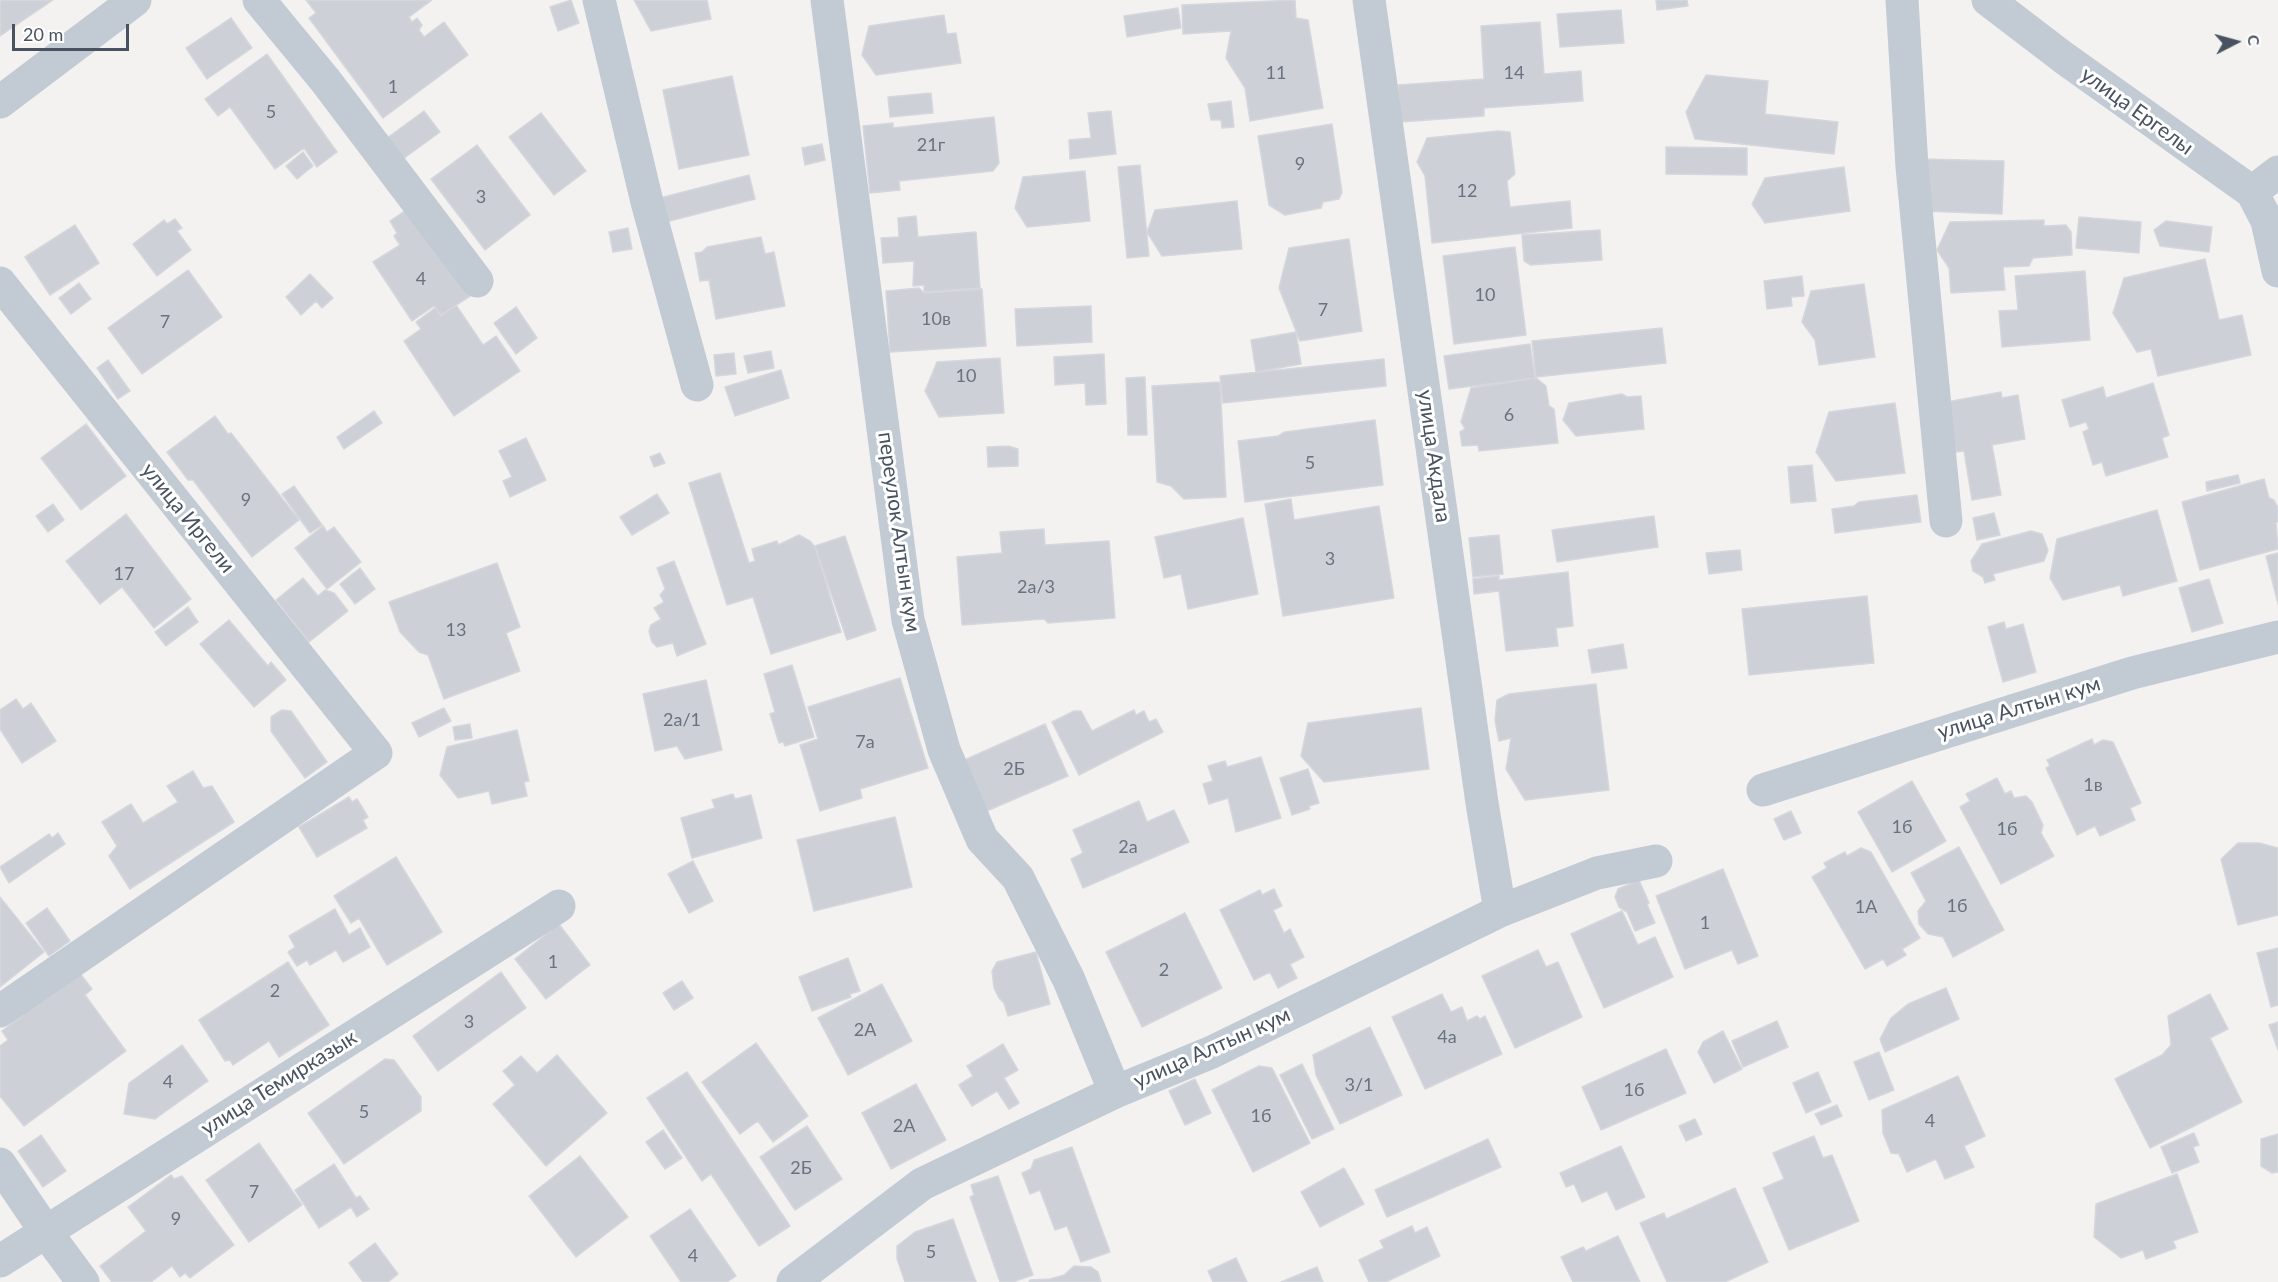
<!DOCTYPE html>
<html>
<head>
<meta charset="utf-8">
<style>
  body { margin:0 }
  #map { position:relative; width:2278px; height:1282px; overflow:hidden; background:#f4f2f1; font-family:Lato,sans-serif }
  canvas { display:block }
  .north { position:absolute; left:2206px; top:12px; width:60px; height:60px; -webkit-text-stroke:4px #fff; paint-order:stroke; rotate:84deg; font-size:16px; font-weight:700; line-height:24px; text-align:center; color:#485260 }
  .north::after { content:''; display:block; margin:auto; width:21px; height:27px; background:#485260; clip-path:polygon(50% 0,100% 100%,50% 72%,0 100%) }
  .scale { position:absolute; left:12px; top:24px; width:117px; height:27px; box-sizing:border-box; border:3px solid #485260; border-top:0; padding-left:8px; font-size:18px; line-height:21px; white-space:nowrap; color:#485260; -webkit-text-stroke:4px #fff; paint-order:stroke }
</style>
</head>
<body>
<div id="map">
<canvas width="2278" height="1282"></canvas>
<div class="north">С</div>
<div class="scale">20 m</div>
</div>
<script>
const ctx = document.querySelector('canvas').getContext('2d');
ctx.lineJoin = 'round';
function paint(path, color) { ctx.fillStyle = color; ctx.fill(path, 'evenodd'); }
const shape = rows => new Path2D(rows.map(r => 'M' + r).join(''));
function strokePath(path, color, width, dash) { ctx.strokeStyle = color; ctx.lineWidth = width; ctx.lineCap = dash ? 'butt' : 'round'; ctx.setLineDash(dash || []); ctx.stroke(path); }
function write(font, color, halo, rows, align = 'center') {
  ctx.font = font + ' Lato,sans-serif'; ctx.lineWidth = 6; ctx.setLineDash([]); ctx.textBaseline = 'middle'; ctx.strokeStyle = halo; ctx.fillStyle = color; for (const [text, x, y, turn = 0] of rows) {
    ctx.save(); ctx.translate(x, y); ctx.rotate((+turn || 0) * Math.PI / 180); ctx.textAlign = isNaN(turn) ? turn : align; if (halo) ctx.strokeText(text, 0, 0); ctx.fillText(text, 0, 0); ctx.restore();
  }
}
const building = shape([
  [0,0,53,0,0,36,0,0],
  [306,0,432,0,409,17,412,22,417,18,422,25,419,30,424,37,444,22,468,55,383,118,309,18,316,13,306,0],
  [571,0,579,23,558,31,550,7,571,0],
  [634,0,707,0,711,19,651,31,634,0],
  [1295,0,1296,18,1308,20,1323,108,1250,121,1245,88,1226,58,1231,31,1183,34,1182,5,1295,0],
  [1656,0,1687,0,1688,6,1657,10,1656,0],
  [1178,8,1181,28,1127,37,1124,16,1178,8],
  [1621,10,1624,43,1560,47,1557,14,1621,10],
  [944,15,947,34,956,33,961,63,876,75,862,55,869,26,944,15],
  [231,18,252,48,207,79,186,48,231,18],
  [1540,22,1544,74,1581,71,1583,101,1484,108,1484,116,1400,122,1398,85,1484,79,1481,26,1540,22],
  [267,54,337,152,317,167,304,148,275,169,230,107,218,116,205,99,267,54],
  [1706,75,1768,81,1765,114,1838,122,1834,154,1695,139,1686,112,1706,75],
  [732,76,749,155,679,169,663,90,732,76],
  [931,93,933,113,890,117,888,97,931,93],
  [1231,101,1234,127,1222,128,1221,120,1211,120,1208,104,1231,101],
  [424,111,440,132,403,159,387,138,424,111],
  [1111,111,1116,154,1070,159,1069,140,1091,138,1088,113,1111,111],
  [541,113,586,171,554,195,509,137,541,113],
  [994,117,999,163,993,171,899,181,900,190,870,193,863,126,893,123,893,128,994,117],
  [1332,124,1342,192,1339,199,1323,202,1321,208,1285,215,1269,205,1258,136,1332,124],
  [1498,131,1510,132,1515,174,1507,181,1510,207,1570,201,1572,228,1432,243,1425,176,1417,162,1427,138,1498,131],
  [822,144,825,160,805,165,802,148,822,144],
  [477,145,530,215,485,250,431,179,477,145],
  [1666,147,1747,148,1747,175,1666,174,1666,147],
  [303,152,313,166,297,179,286,166,303,152],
  [1922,159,2004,161,2002,214,1921,211,1922,159],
  [1140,165,1149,256,1127,258,1118,167,1140,165],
  [1844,167,1850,211,1765,223,1752,204,1765,178,1844,167],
  [1085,171,1090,221,1027,227,1015,208,1023,177,1085,171],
  [749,175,755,199,662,223,656,199,749,175],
  [1237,201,1242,249,1162,256,1147,232,1155,210,1237,201],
  [412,206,470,296,441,315,434,306,412,321,373,262,400,245,394,236,397,233,390,221,412,206],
  [916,216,918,237,976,232,980,288,924,292,924,285,913,286,914,261,883,263,881,238,899,237,898,218,916,216],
  [2079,217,2141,222,2139,253,2076,248,2079,217],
  [175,219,182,228,177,231,191,250,157,276,133,244,164,220,167,224,175,219],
  [2044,220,2044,226,2066,225,2071,232,2072,255,2033,258,2029,266,2003,267,2005,290,1951,293,1949,268,1937,250,1950,222,2044,220],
  [2166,221,2212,227,2209,252,2160,246,2154,230,2166,221],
  [75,225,99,263,50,295,25,257,75,225],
  [628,228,632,249,613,252,609,232,628,228],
  [1600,230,1602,260,1531,265,1524,261,1522,235,1600,230],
  [761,237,765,254,774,252,785,306,716,319,709,280,700,281,695,253,702,252,707,247,761,237],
  [1349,239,1362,331,1300,341,1279,288,1289,248,1349,239],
  [1515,247,1526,335,1454,344,1443,256,1515,247],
  [2205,259,2219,320,2242,315,2251,355,2158,376,2151,349,2137,352,2113,313,2124,278,2205,259],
  [188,270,222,317,142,374,108,328,188,270],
  [2085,271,2090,340,2002,347,1999,311,2018,310,2015,276,2085,271],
  [310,274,333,298,322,308,316,301,301,315,286,297,310,274],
  [1802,276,1804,296,1791,297,1792,306,1767,309,1764,281,1802,276],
  [79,283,91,299,71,314,59,298,79,283],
  [1864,284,1875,357,1819,365,1815,340,1802,322,1811,291,1864,284],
  [919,288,924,293,982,289,986,346,890,352,886,291,919,288],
  [456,305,483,345,496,336,520,371,454,416,404,341,421,329,416,322,435,308,441,316,456,305],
  [1091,306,1092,342,1017,346,1015,309,1091,306],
  [516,307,537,338,516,354,494,323,516,307],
  [1662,328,1666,363,1536,377,1532,341,1662,328],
  [1296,332,1301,364,1256,372,1251,340,1296,332],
  [1530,344,1535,378,1449,389,1444,356,1530,344],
  [771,351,774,368,748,373,744,356,771,351],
  [734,353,736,374,716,376,714,355,734,353],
  [1104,354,1106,404,1086,405,1085,383,1055,385,1054,357,1104,354],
  [1000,358,1004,413,939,417,925,391,937,362,1000,358],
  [1384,359,1386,386,1223,403,1220,376,1384,359],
  [108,360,130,391,118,399,97,368,108,360],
  [781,370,789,398,735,416,725,387,781,370],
  [1145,377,1147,435,1128,435,1126,378,1145,377],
  [1536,378,1546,386,1549,406,1554,409,1558,443,1479,451,1478,445,1462,446,1460,432,1465,429,1461,422,1471,388,1536,378],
  [1220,382,1226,497,1184,499,1171,486,1157,482,1152,386,1220,382],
  [2153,383,2169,435,2162,438,2168,457,2106,476,2102,462,2093,465,2083,432,2089,429,2086,422,2070,427,2062,400,2103,387,2106,398,2153,383],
  [2001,392,2002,398,2018,395,2025,439,1992,445,2001,495,1972,500,1964,451,1956,452,1947,402,2001,392],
  [1622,394,1627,397,1641,396,1644,429,1576,436,1563,420,1569,403,1622,394],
  [1895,403,1905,473,1836,481,1816,452,1829,412,1895,403],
  [374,411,382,423,344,449,337,437,374,411],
  [215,416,228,434,231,433,299,520,252,557,193,480,188,480,167,452,215,416],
  [1375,420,1383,485,1245,502,1238,441,1278,436,1285,432,1375,420],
  [86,424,126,476,81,510,41,458,86,424],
  [526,438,546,480,510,497,503,481,512,477,499,451,526,438],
  [1008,446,1018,449,1018,466,988,467,987,447,1008,446],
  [660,453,665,463,654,467,650,457,660,453],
  [1812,465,1816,501,1791,503,1788,467,1812,465],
  [720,473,749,563,755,561,752,549,777,541,778,545,799,535,810,541,815,547,841,632,771,654,753,597,727,605,689,483,720,473],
  [2238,475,2240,483,2207,491,2206,482,2238,475],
  [2264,479,2269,498,2274,500,2278,508,2278,521,2276,523,2278,549,2200,570,2182,502,2264,479],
  [294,486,322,525,310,533,282,494,294,486],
  [657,494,669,513,632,535,620,517,657,494],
  [1917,495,1921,522,1835,533,1832,509,1854,506,1859,502,1917,495],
  [1291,499,1294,520,1379,506,1394,598,1283,616,1265,504,1291,499],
  [53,504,64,520,48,532,36,516,53,504],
  [2157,510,2177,581,2123,596,2120,585,2063,600,2050,578,2057,539,2157,510],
  [1994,513,2000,535,1977,540,1973,518,1994,513],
  [126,514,191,599,154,628,122,587,100,604,66,561,126,514],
  [1654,516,1658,547,1557,562,1552,530,1654,516],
  [1243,518,1258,594,1188,609,1181,574,1164,578,1155,537,1243,518],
  [323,526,327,532,334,527,361,562,327,589,295,548,323,526],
  [1044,529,1045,545,1109,541,1115,618,1048,623,1044,619,962,625,957,557,1002,553,1000,532,1044,529],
  [2031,531,2042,534,2048,550,2044,561,1993,574,1995,580,1985,583,1983,577,1973,571,1971,561,1982,544,2031,531],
  [1499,535,1503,574,1473,577,1469,538,1499,535],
  [845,536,876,630,847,640,815,546,845,536],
  [1740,550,1742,570,1709,574,1706,553,1740,550],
  [2278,553,2278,604,2266,556,2278,553],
  [674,561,706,644,677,656,673,643,657,647,652,642,649,631,651,625,661,619,654,608,664,602,660,595,665,589,657,568,674,561],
  [497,563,520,627,506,633,520,671,444,699,428,655,419,652,400,632,389,602,497,563],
  [360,568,375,589,355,604,340,584,360,568],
  [1568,572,1573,626,1556,628,1558,646,1506,651,1499,591,1474,594,1473,579,1499,576,1499,580,1568,572],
  [303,578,318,596,325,590,334,593,348,611,309,642,276,600,303,578],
  [2209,579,2223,623,2192,632,2179,588,2209,579],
  [1867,596,1874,663,1749,675,1742,609,1867,596],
  [188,607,198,622,166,646,155,632,188,607],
  [229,620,268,666,271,662,286,680,254,707,200,644,229,620],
  [2004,622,2006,629,2023,624,2036,672,2003,682,1988,627,2004,622],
  [1623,644,1627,668,1592,673,1588,650,1623,644],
  [792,665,814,737,785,746,783,742,779,743,770,714,775,712,764,674,792,665],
  [900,678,928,768,860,789,862,798,820,811,800,745,818,739,808,707,900,678],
  [706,680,722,750,685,759,677,746,655,751,643,694,706,680],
  [1596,684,1609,790,1525,800,1506,769,1511,738,1499,741,1495,720,1497,700,1509,694,1596,684],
  [16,699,23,709,31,703,56,741,22,763,0,729,0,710,16,699],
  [444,708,451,721,419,737,412,723,444,708],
  [1421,708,1429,769,1324,782,1301,756,1308,723,1421,708],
  [282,710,291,711,327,762,305,778,271,731,271,717,282,710],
  [1134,710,1136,715,1144,711,1149,722,1156,719,1163,732,1079,775,1052,722,1074,711,1081,711,1092,731,1134,710],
  [470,724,472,738,455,740,453,727,470,724],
  [1045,724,1068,776,982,813,960,762,1045,724],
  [517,730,529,781,524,782,527,796,492,804,489,791,458,798,440,775,447,747,517,730],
  [2092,739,2094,745,2103,740,2113,742,2141,803,2130,808,2135,820,2100,836,2095,826,2077,835,2046,768,2050,766,2047,760,2092,739],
  [1261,757,1281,818,1236,832,1228,798,1209,804,1203,784,1213,781,1208,766,1225,761,1227,767,1261,757],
  [1308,769,1319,803,1309,806,1310,809,1292,815,1280,778,1308,769],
  [193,771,203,788,212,786,234,822,130,889,109,856,117,846,102,822,131,804,143,823,178,802,167,786,193,771],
  [1997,778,2005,794,2011,791,2014,798,2026,796,2032,802,2043,825,2041,833,2054,856,2001,884,1960,807,1970,801,1966,794,1997,778],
  [1912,781,1946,841,1892,872,1858,812,1912,781],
  [733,794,735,799,751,795,762,838,692,858,681,818,715,808,712,800,733,794],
  [349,797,352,802,357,799,368,817,363,820,367,828,317,857,299,827,349,797],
  [1139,801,1147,822,1174,810,1189,842,1083,888,1071,859,1083,853,1073,830,1139,801],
  [1791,811,1801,833,1784,840,1774,819,1791,811],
  [895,817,912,887,814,911,797,840,895,817],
  [58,833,65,844,9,883,0,867,49,834,52,838,58,833],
  [2238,843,2259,843,2278,848,2278,915,2238,925,2221,859,2238,843],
  [1959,847,2004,930,1953,957,1943,937,1928,934,1919,924,1918,911,1926,901,1911,873,1959,847],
  [1861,848,1871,852,1920,938,1902,949,1906,955,1887,966,1883,959,1865,969,1812,877,1827,868,1824,863,1845,852,1847,856,1861,848],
  [396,857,442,932,387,965,359,918,351,923,334,896,396,857],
  [693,861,713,901,689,913,668,874,693,861],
  [1723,869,1758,956,1738,964,1732,950,1685,969,1656,896,1723,869],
  [1639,880,1649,903,1647,904,1655,923,1635,931,1627,912,1619,907,1615,897,1618,889,1639,880],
  [1274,889,1282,906,1273,910,1284,933,1290,929,1304,957,1290,964,1297,978,1278,988,1270,972,1254,980,1220,910,1260,890,1262,895,1274,889],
  [0,897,44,952,0,987,0,897],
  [47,908,70,941,49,956,26,923,47,908],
  [335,909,349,935,360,928,370,947,343,962,336,950,310,965,307,960,297,966,288,952,295,947,289,936,335,909],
  [1622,911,1638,945,1655,937,1673,977,1604,1008,1571,934,1622,911],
  [1185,913,1222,988,1142,1027,1106,952,1185,913],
  [559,924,590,965,546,999,515,959,559,924],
  [2278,948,2278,1005,2271,1007,2257,953,2278,948],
  [1538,950,1546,967,1558,962,1582,1017,1515,1048,1482,976,1538,950],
  [1036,952,1050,1004,1008,1016,1004,1003,999,998,994,988,992,971,997,962,1036,952],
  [848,958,860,991,850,994,851,997,812,1011,799,977,848,958],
  [288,962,329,1025,279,1057,269,1041,233,1065,230,1060,225,1061,199,1020,288,962],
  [79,972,92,989,85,995,126,1051,24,1126,0,1096,0,1046,8,1040,2,1031,23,1015,17,1006,79,972],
  [501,972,526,1008,438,1071,413,1036,501,972],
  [682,981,693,998,674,1010,663,993,682,981],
  [882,984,912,1041,848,1075,818,1018,882,984],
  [1946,988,1959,1019,1885,1052,1880,1039,1891,1018,1908,1004,1946,988],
  [1442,994,1451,1012,1462,1007,1467,1021,1477,1016,1480,1019,1485,1016,1502,1054,1425,1089,1392,1017,1442,994],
  [2210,994,2228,1029,2210,1038,2242,1102,2150,1148,2115,1079,2162,1055,2171,1045,2168,1016,2210,994],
  [1777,1021,1788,1047,1743,1067,1732,1041,1777,1021],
  [2278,1022,2278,1050,2269,1025,2278,1022],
  [1370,1027,1402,1095,1340,1124,1316,1075,1313,1055,1370,1027],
  [1723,1031,1742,1069,1714,1083,1698,1052,1703,1042,1723,1031],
  [756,1043,808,1116,773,1142,758,1121,740,1134,702,1082,756,1043],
  [1003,1044,1018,1070,1004,1078,1019,1103,1009,1109,997,1091,972,1106,959,1085,973,1076,967,1066,1003,1044],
  [182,1045,208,1081,155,1119,124,1114,129,1083,182,1045],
  [1666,1049,1686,1093,1601,1130,1582,1087,1666,1049],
  [1879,1052,1894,1090,1869,1100,1854,1062,1879,1052],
  [557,1055,607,1113,546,1166,493,1104,515,1085,503,1071,521,1056,537,1073,557,1055],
  [385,1059,394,1060,421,1097,421,1111,344,1164,308,1113,385,1059],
  [1302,1064,1334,1129,1312,1139,1280,1075,1302,1064],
  [1259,1066,1272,1068,1310,1143,1253,1172,1212,1090,1259,1066],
  [687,1072,790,1226,759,1246,711,1174,702,1181,647,1098,687,1072],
  [1818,1072,1831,1102,1806,1113,1793,1083,1818,1072],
  [1958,1076,1985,1136,1964,1146,1974,1167,1945,1179,1936,1159,1907,1172,1899,1154,1891,1153,1883,1133,1882,1110,1958,1076],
  [1195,1079,1211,1113,1185,1125,1169,1091,1195,1079],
  [916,1084,946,1140,891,1169,862,1113,916,1084],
  [1837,1105,1842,1116,1821,1125,1815,1114,1837,1105],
  [1695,1119,1702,1134,1686,1141,1679,1126,1695,1119],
  [807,1126,842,1179,795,1210,760,1157,807,1126],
  [663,1130,682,1158,665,1169,646,1142,663,1130],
  [2194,1133,2199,1145,2193,1147,2199,1162,2172,1173,2161,1147,2194,1133],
  [2278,1134,2278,1172,2272,1173,2261,1166,2261,1139,2278,1134],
  [41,1135,66,1171,43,1187,18,1151,41,1135],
  [1814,1136,1823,1158,1832,1155,1859,1221,1789,1250,1763,1188,1784,1179,1773,1153,1814,1136],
  [1488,1139,1501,1167,1387,1217,1375,1190,1488,1139],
  [259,1143,302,1205,249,1242,206,1180,259,1143],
  [1621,1146,1645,1197,1616,1210,1607,1191,1582,1202,1574,1184,1566,1187,1560,1173,1621,1146],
  [1072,1147,1110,1252,1081,1262,1067,1226,1055,1230,1040,1190,1030,1194,1022,1173,1031,1169,1034,1160,1072,1147],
  [580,1156,628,1217,576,1257,529,1196,580,1156],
  [334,1164,356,1198,360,1196,369,1209,357,1217,351,1207,319,1228,295,1190,334,1164],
  [1344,1168,1364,1204,1320,1227,1301,1192,1344,1168],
  [2177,1174,2198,1232,2173,1241,2176,1248,2146,1259,2143,1250,2121,1258,2094,1237,2096,1204,2177,1174],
  [171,1175,174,1179,182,1176,234,1245,190,1278,185,1273,180,1277,172,1266,151,1282,112,1282,100,1266,146,1231,128,1207,171,1175],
  [998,1176,1033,1275,1013,1282,1000,1282,970,1197,974,1195,971,1185,998,1176],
  [1735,1188,1768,1262,1725,1282,1667,1282,1640,1223,1664,1213,1666,1219,1735,1188],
  [690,1209,736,1276,727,1282,681,1282,650,1236,690,1209],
  [953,1219,976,1282,905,1282,897,1259,897,1246,915,1232,953,1219],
  [1412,1226,1415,1233,1427,1227,1440,1256,1386,1282,1369,1282,1359,1260,1384,1248,1380,1241,1412,1226],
  [1618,1236,1640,1282,1573,1282,1561,1257,1583,1247,1586,1251,1618,1236],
  [375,1243,398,1274,388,1282,363,1282,349,1263,375,1243],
  [1236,1258,1247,1282,1213,1282,1208,1271,1236,1258],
  [1074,1266,1091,1267,1098,1272,1101,1282,1029,1282,1030,1280,1050,1279,1064,1275,1074,1266],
  [1317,1267,1323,1282,1281,1282,1317,1267]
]);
paint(building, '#cdd0d7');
strokePath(building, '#d5d7dd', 1.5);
strokePath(shape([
  [259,0,325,80,477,281],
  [599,0,647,202,697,385],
  [827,0,908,620,944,750,982,839,1018,878,1069,980,1115,1092],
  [1369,0,1482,803,1500,911],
  [1902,0,1912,167,1946,521],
  [1988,0,2064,58,2252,192,2267,221,2278,228],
  [0,102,135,0],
  [2252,192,2278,172],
  [2267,221,2278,271],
  [0,283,376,753,0,1011],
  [1763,790,2132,673,2278,637],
  [0,1164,46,1232,83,1282],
  [0,1261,559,906],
  [793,1282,922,1184,1115,1092,1212,1052,1500,911,1597,873,1656,861]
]), '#c2cad4', 33);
write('18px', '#69727e', null, [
  ["11",1276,73],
  ["14",1514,73],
  ["1",393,87],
  ["5",271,112],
  ["21г",931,145],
  ["9",1300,164],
  ["12",1467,191],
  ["3",481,197],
  ["4",421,279],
  ["10",1485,295],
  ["7",1323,310],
  ["10в",936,319],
  ["7",165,322],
  ["10",966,376],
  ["6",1509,415],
  ["5",1310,463],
  ["9",246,500],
  ["3",1330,559],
  ["17",124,574],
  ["2а/3",1036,587],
  ["13",456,630],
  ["2а/1",682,720],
  ["7а",865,742],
  ["2Б",1014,769],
  ["1в",2093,785],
  ["1б",1902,827],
  ["1б",2007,829],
  ["2а",1128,847],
  ["1б",1957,906],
  ["1А",1866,907],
  ["1",1705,923],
  ["1",553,962],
  ["2",1164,970],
  ["2",275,991],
  ["3",469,1022],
  ["2А",865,1030],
  ["4а",1447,1037],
  ["4",168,1082],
  ["3/1",1359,1085],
  ["1б",1634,1090],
  ["5",364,1112],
  ["1б",1261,1116],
  ["4",1930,1121],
  ["2А",904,1126],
  ["2Б",801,1168],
  ["7",254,1192],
  ["9",176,1219],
  ["5",931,1252],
  ["4",693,1256]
]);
write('21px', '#485260', '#fff', [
  ["улица Ергелы",2137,111,36],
  ["улица Акдала",1434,456,82],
  ["улица Иргели",188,518,51],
  ["переулок Алтын кум",899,532,82],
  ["улица Алтын кум",2019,708,-17],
  ["улица Алтын кум",1212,1048,-24],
  ["улица Темирказык",279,1083,-32]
]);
</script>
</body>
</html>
